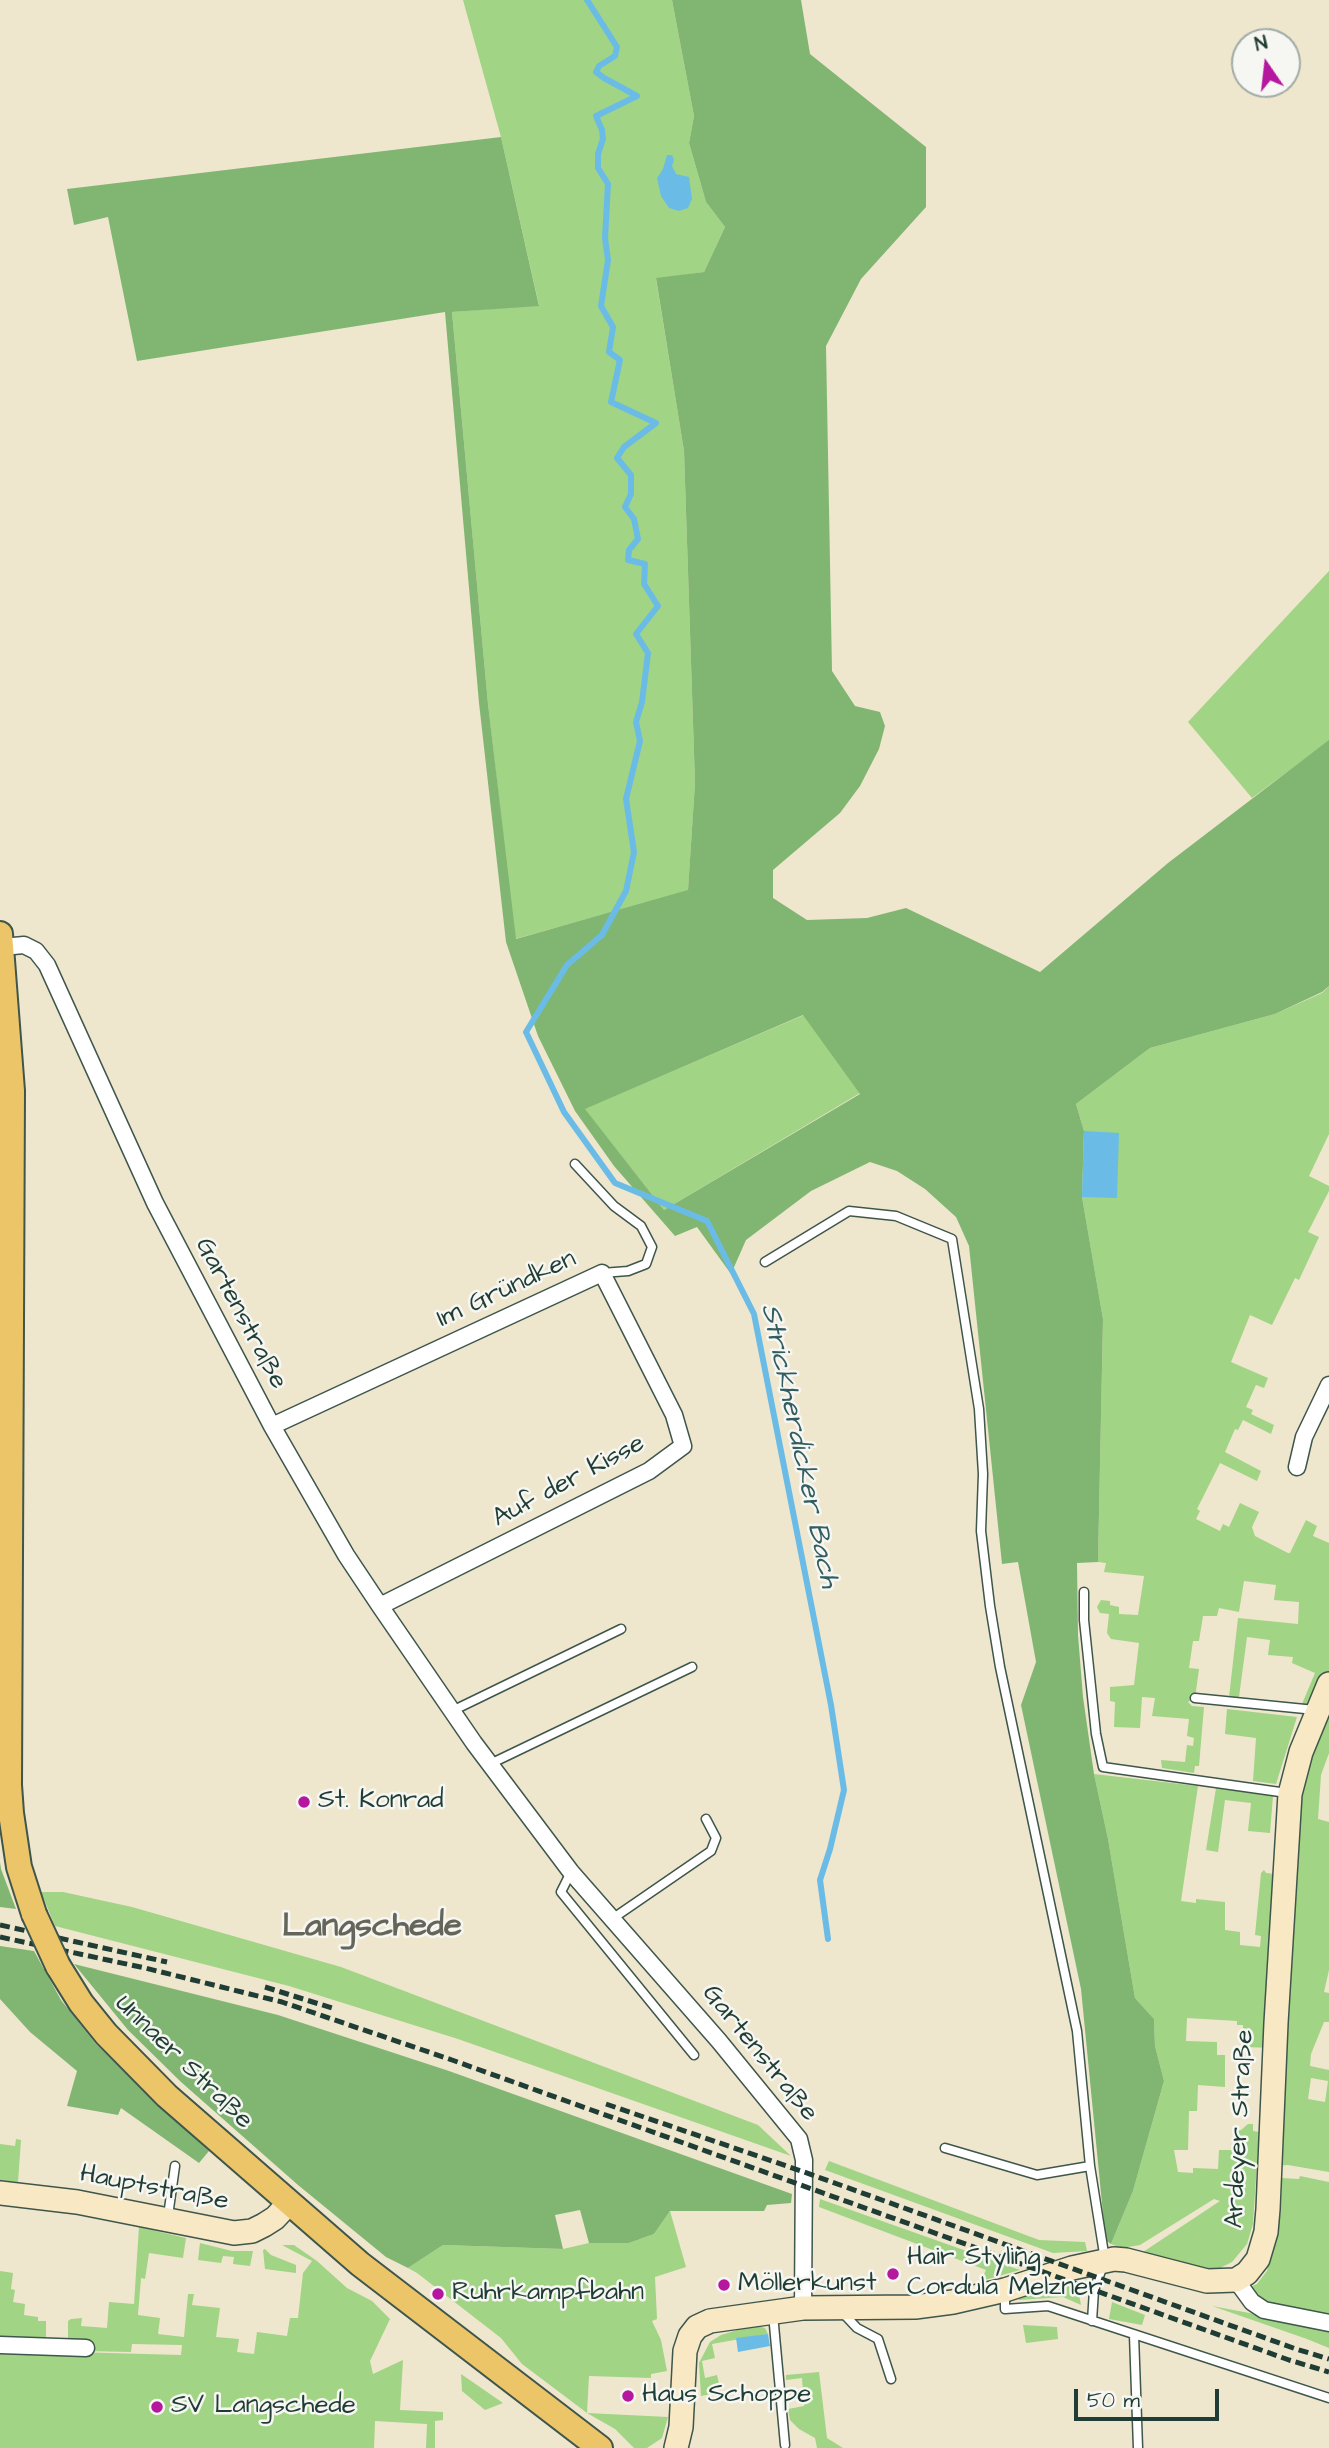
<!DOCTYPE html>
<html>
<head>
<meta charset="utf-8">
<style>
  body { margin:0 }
  #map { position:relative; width:1329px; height:2448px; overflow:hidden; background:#efe6ce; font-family:"Architects Daughter",sans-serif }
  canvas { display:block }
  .north { position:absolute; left:1231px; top:28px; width:70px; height:70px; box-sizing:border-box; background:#f6f6f2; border:2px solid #a0aca6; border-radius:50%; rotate:346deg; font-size:19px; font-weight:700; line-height:28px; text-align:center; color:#1f3d34 }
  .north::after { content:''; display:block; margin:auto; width:24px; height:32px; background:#b5179e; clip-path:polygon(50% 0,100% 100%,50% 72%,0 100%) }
  .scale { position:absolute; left:1074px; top:2389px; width:145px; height:32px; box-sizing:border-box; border:4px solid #1f3d34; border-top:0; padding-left:9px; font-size:21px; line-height:24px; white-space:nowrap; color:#1f3d34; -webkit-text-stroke:5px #f6f6f2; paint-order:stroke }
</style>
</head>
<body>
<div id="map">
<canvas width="1329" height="2448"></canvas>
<div class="north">N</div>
<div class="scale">50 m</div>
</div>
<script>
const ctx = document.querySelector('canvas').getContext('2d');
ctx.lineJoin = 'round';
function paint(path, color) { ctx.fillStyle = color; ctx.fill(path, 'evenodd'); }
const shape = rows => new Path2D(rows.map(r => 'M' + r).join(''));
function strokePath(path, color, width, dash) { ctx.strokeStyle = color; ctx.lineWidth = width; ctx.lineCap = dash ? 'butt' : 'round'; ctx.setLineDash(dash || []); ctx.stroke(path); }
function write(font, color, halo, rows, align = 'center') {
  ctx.font = font + ' "Architects Daughter",sans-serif'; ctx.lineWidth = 5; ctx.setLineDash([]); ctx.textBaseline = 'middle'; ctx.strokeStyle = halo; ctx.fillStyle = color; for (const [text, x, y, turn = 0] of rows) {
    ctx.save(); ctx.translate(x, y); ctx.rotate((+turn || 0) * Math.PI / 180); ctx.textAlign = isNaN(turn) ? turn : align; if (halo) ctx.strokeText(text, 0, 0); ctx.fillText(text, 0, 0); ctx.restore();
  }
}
paint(shape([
  [463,0,672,0,694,116,689,143,706,202,725,227,704,272,656,279,684,451,695,783,688,891,515,939,488,704,452,312,539,305,501,137],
  [1329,571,1329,741,1252,798,1188,722],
  [1329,986,1329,1134,1309,1176,1329,1186,1329,1191,1308,1232,1319,1237,1299,1280,1295,1278,1272,1325,1250,1315,1231,1362,1268,1378,1264,1388,1256,1385,1246,1407,1253,1410,1251,1414,1274,1425,1271,1434,1243,1420,1238,1430,1235,1429,1225,1452,1261,1471,1257,1481,1220,1463,1197,1509,1200,1511,1196,1519,1220,1531,1223,1524,1229,1527,1240,1503,1259,1512,1252,1527,1255,1536,1288,1553,1290,1553,1306,1520,1317,1526,1313,1536,1329,1543,1329,1753,1321,1775,1318,1819,1329,1822,1329,1970,1324,1992,1329,1993,1329,2022,1324,2022,1311,2054,1310,2066,1329,2070,1329,2172,1288,2165,1272,2166,1275,2048,1242,2047,1243,2041,1246,2041,1246,2033,1243,2032,1243,2025,1237,2025,1237,2021,1187,2018,1186,2041,1217,2042,1217,2055,1225,2055,1225,2087,1198,2085,1197,2111,1189,2111,1188,2150,1174,2150,1178,2172,1193,2173,1193,2168,1218,2169,1219,2150,1235,2150,1235,2131,1241,2130,1248,2124,1253,2124,1253,2131,1259,2132,1253,2224,1247,2244,1232,2262,1220,2268,1204,2271,1140,2254,1220,2201,1214,2199,1140,2245,1122,2248,1111,2244,1133,2191,1164,2081,1155,2046,1154,2019,1135,1998,1108,1839,1094,1774,1198,1786,1181,1901,1196,1903,1196,1899,1225,1902,1225,1930,1240,1932,1240,1945,1260,1947,1261,1936,1255,1935,1261,1873,1264,1870,1266,1873,1283,1875,1319,1705,1302,1704,1315,1673,1292,1663,1293,1657,1268,1655,1270,1640,1247,1637,1239,1697,1229,1697,1238,1618,1298,1624,1299,1602,1274,1600,1276,1585,1244,1581,1239,1612,1219,1608,1217,1616,1203,1616,1199,1641,1193,1641,1189,1668,1199,1669,1195,1698,1188,1702,1192,1706,1204,1707,1199,1766,1195,1766,1194,1773,1162,1768,1161,1760,1185,1762,1187,1745,1193,1746,1194,1738,1187,1736,1189,1719,1152,1716,1155,1698,1142,1697,1140,1728,1114,1727,1115,1702,1110,1701,1110,1687,1134,1685,1139,1643,1111,1639,1107,1633,1109,1614,1100,1613,1097,1607,1101,1600,1110,1601,1110,1605,1119,1607,1119,1614,1138,1615,1144,1576,1104,1572,1106,1563,1098,1562,1103,1319,1082,1197,1084,1131,1076,1104,1150,1048,1275,1014,1322,993],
  [1311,2078,1328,2081,1325,2102,1308,2099],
  [804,1015,860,1093,664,1210,584,1109],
  [1227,1709,1297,1717,1276,1784,1253,1781,1256,1738,1225,1734],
  [1216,1788,1273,1796,1270,1833,1248,1831,1251,1803,1225,1800,1218,1852,1206,1850],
  [41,1892,63,1892,132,1907,341,1967,758,2125,791,2156,458,2039,289,1986,55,1926],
  [16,2139,21,2140,18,2182,0,2180,0,2144,15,2146],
  [829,2161,1039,2240,1085,2242,1087,2251,1053,2253,825,2170],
  [1300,2176,1329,2182,1329,2318,1263,2302,1256,2297,1250,2287,1257,2284,1267,2271,1281,2211,1282,2178,1299,2179],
  [820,2199,1020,2270,981,2281,986,2270,819,2207],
  [670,2211,686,2267,655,2277,657,2319,652,2321,661,2340,667,2371,651,2374,651,2378,589,2376,587,2413,668,2417,662,2438,647,2448,634,2448,615,2429,587,2413,522,2364,501,2338,417,2273,408,2268,443,2245,563,2249,589,2243,629,2243,654,2234],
  [139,2227,186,2238,183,2258,149,2253,145,2279,141,2278,138,2315,160,2318,158,2334,184,2337,188,2294,194,2294,192,2305,220,2308,216,2337,239,2339,237,2352,254,2354,257,2332,287,2336,290,2318,298,2318,303,2273,312,2261,282,2245,294,2245,317,2261,347,2288,372,2301,390,2319,370,2361,373,2374,403,2360,400,2410,443,2412,443,2420,435,2421,435,2448,426,2448,427,2424,375,2421,374,2448,0,2448,0,2350,181,2355,182,2345,132,2344,131,2352,85,2351,68,2342,68,2321,71,2319,82,2318,81,2326,107,2328,109,2302,134,2304],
  [200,2243,232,2251,253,2251,250,2266,233,2264,234,2257,223,2256,221,2263,198,2260],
  [265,2249,271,2255,296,2265,296,2273,265,2269,263,2250],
  [0,2271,13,2273,11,2289,15,2290,13,2302,25,2304,24,2315,38,2317,38,2321,46,2321,46,2338,43,2341,0,2340],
  [1069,2280,1077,2283,1081,2305,1063,2297,1019,2300,1017,2294],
  [1112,2302,1145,2315,1142,2325,1109,2319],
  [1212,2306,1329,2328,1329,2348,1307,2339],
  [754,2325,765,2328,768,2334,712,2344,715,2358,702,2361,705,2378,717,2375,721,2392,701,2396,699,2363,710,2342,721,2335],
  [1023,2325,1057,2327,1058,2339,1026,2343],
  [819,2372,827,2438,843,2448,817,2448,815,2438,799,2429,790,2420,788,2409,804,2406,802,2378,786,2380,786,2375],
  [461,2374,503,2403,485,2410,462,2391]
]), '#a1d484');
paint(shape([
  [672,0,801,0,810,54,926,147,926,207,861,279,826,346,832,671,855,706,880,712,885,726,879,749,860,786,840,813,773,870,773,898,807,920,867,918,906,908,1040,972,1168,863,1329,740,1329,986,1322,992,1275,1014,1150,1048,1076,1104,1084,1131,1082,1197,1103,1319,1098,1562,1077,1563,1078,1635,1083,1697,1094,1774,1108,1839,1135,1998,1154,2019,1155,2046,1164,2081,1133,2191,1111,2244,1107,2241,1105,2234,1081,1989,1021,1705,1036,1662,1018,1562,1002,1564,969,1246,956,1217,925,1189,897,1171,870,1162,811,1191,746,1240,731,1274,697,1227,675,1236,614,1166,575,1111,538,1036,506,942,479,703,445,312,137,361,108,217,74,225,67,189,501,137,539,306,452,312,488,704,516,939,688,890,695,783,684,451,656,278,704,272,725,227,706,202,689,143,694,116],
  [803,1015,860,1094,664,1210,585,1109],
  [0,1862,1,1869,16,1909,0,1907],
  [0,1946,34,1951,61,2000,95,2043,209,2151,199,2163,121,2108,118,2115,67,2106,77,2071,30,2032,0,1999],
  [74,1964,278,2015,449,2071,792,2194,791,2203,767,2205,764,2211,670,2211,654,2234,629,2243,589,2243,580,2210,555,2215,563,2249,443,2245,408,2268,386,2257,298,2185,181,2082,128,2030]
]), '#80b672');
paint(shape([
  [667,155,672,155,674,160,672,166,676,174,689,177,692,199,688,208,679,211,669,208,661,196,657,178,663,169],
  [1084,1131,1119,1133,1117,1198,1082,1197],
  [768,2334,770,2346,738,2352,736,2338]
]), '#6abce6');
strokePath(shape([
  [587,0,617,47,615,56,599,66,596,72,604,78,637,96,596,116,602,130,603,139,598,154,598,168,608,184,605,238,608,260,601,306,613,327,609,352,620,360,611,402,656,423,624,447,617,458,631,475,631,494,625,507,634,519,638,539,629,550,628,560,645,564,644,584,658,606,636,634,648,653,642,702,636,722,640,741,626,799,634,852,626,891,602,935,567,965,526,1032,564,1112,615,1183,707,1221,754,1314,831,1705,844,1790,830,1849,820,1880,828,1939]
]), '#6abce6', 6);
const lane = shape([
  [575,1164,614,1206,641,1226,652,1247,646,1264,628,1271,602,1273],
  [765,1262,849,1211,896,1216,952,1239,979,1409,983,1474,981,1531,990,1606,1000,1667,1077,2031,1090,2166,1105,2260,1094,2290,1092,2321],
  [1084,1592,1084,1620,1096,1734,1103,1767,1287,1793],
  [1195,1698,1315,1710],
  [452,1711,621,1629],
  [490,1764,692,1667],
  [571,1872,561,1892,694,2055],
  [612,1919,711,1851,716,1838,706,1819],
  [945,2148,1037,2175,1090,2166],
  [168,2216,175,2166],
  [1005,2293,1005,2309,1048,2306,1329,2398],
  [841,2311,857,2328,878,2339,891,2379],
  [773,2314,785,2445],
  [1134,2335,1138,2448]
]);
const street = shape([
  [2,947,24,945,36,951,47,965,155,1203,272,1426,346,1555,380,1606,474,1743,571,1872,719,2041,799,2139,804,2160,803,2308],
  [272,1426,602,1273,674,1415,683,1446,649,1471,380,1606],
  [1297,1467,1304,1437,1329,1385],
  [1236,2280,1252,2302,1264,2310,1329,2323],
  [0,2345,86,2348]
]);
const secondary = shape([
  [0,2193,77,2202,234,2233,252,2231,264,2225,275,2218,289,2203],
  [676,2448,681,2427,685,2351,690,2336,697,2327,710,2321,803,2308,915,2307,953,2302,1005,2290,1072,2268,1114,2259,1126,2260,1207,2281,1236,2280,1247,2273,1258,2259,1266,2232,1268,2209,1276,2023,1290,1794,1301,1752,1329,1684]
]);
const primary = shape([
  [0,934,12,1091,9,1785,11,1813,19,1867,34,1914],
  [58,1966,81,2003,106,2034,167,2096,360,2264,600,2448]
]);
strokePath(lane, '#3e564b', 11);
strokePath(street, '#3e564b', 19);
strokePath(secondary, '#3e564b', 26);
strokePath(primary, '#3e564b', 28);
strokePath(lane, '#fff', 8);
strokePath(street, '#fff', 16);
strokePath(secondary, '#f8e8c3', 23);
strokePath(primary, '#edc569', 24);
strokePath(shape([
  [0,1925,167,1962],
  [0,1937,145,1968,282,2002,452,2060,1289,2360,1329,2372],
  [265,1987,335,2009],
  [606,2104,804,2172,1296,2349,1329,2359]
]), '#1f3d34', 5, [10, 5]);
const primaryBridge = shape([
  [34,1914,58,1966]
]);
strokePath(primaryBridge, '#3e564b', 28, []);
strokePath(primaryBridge, '#edc569', 24);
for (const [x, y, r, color] of [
  [304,1802,7,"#b5179e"],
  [893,2274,7,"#b5179e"],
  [724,2285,7,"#b5179e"],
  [438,2294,7,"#b5179e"],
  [628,2396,7,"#b5179e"],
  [157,2407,7,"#b5179e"]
]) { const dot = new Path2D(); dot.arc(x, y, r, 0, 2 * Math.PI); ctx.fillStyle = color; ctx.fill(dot); strokePath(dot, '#f6f6f2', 2.5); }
write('26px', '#1f3d34', '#f6f6f2', [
  ["Im Gründken",507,1290,-25],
  ["Gartenstraße",240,1314,62],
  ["Auf der Kisse",569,1482,-28],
  ["Gartenstraße",759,2054,51],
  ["Unnaer Straße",183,2063,44],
  ["Ardeyer Straße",1241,2129,-87],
  ["Hauptstraße",154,2189,11]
]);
write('26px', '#1f3d34', '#f6f6f2', [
  ["St. Konrad",318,1802],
  ["Hair Styling",907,2259],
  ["Cordula Melzner",907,2289],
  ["Möllerkunst",738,2285],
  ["Ruhrkampfbahn",452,2294],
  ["Haus Schoppe",642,2396],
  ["SV Langschede",171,2407]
], 'left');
write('italic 28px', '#325d60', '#f6f6f2', [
  ["Strickherdicker Bach",798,1446,78]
]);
write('bold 33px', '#656659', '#f6f6f2', [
  ["Langschede",372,1928]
]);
</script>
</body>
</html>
